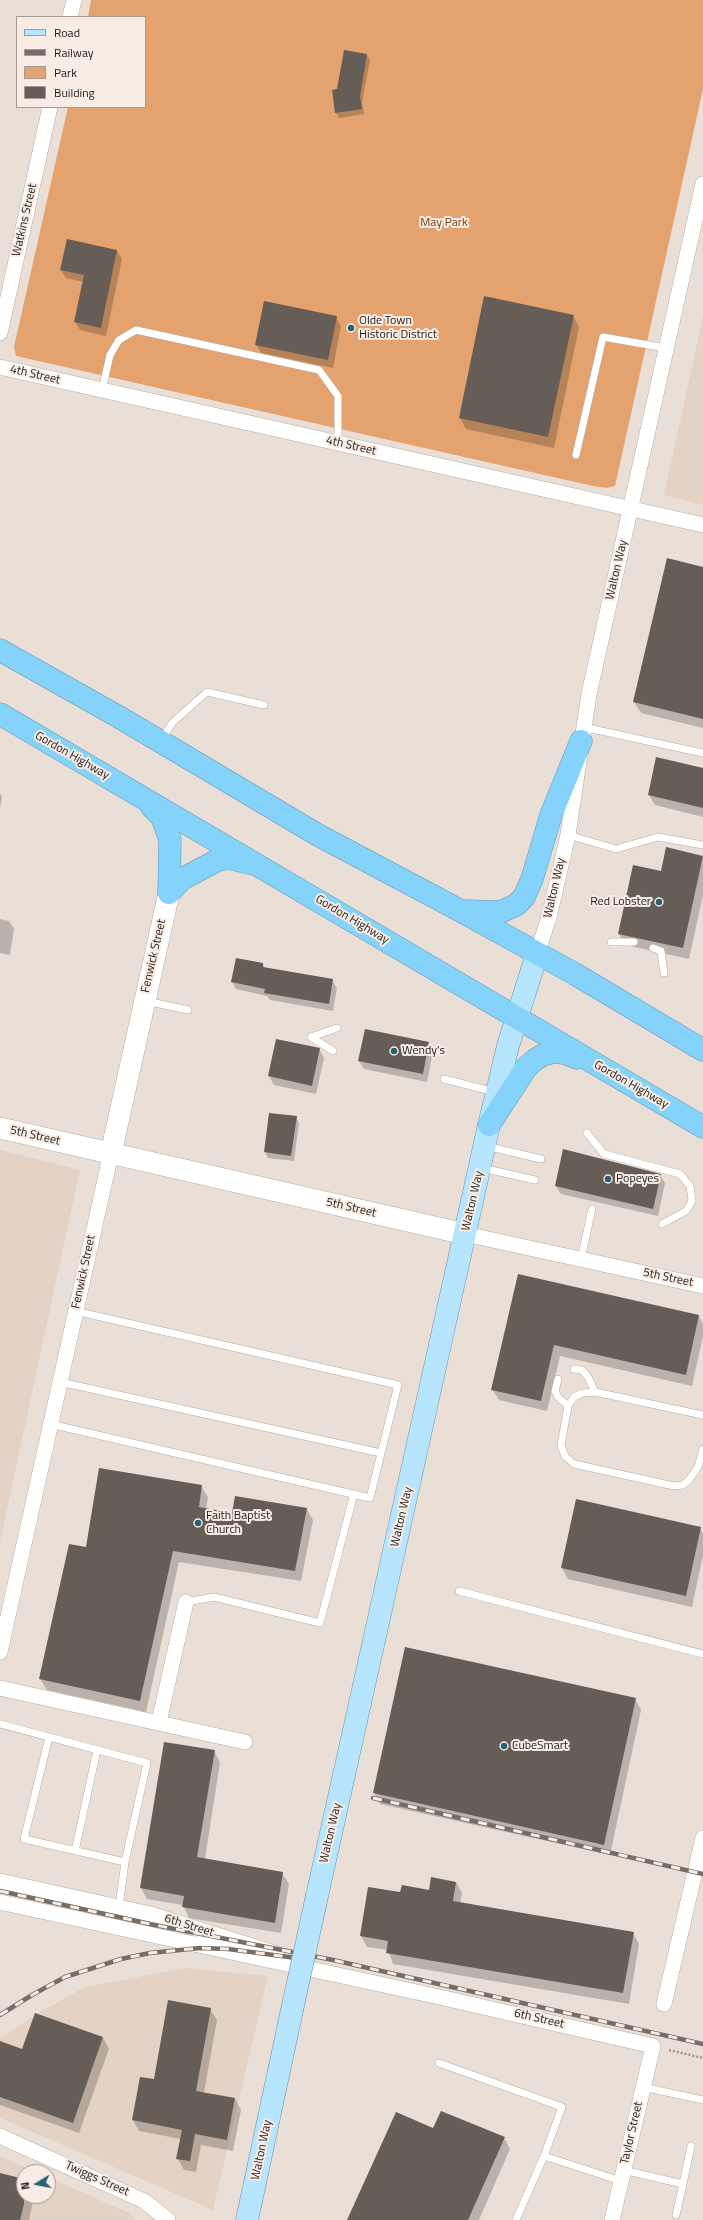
<!DOCTYPE html>
<html>
<head>
<meta charset="utf-8">
<style>
  body { margin:0 }
  #map { position:relative; width:703px; height:2220px; overflow:hidden; background:#eadfd7; font-family:"Titillium Web",sans-serif }
  canvas { display:block }
  .legend { position:absolute; left:16px; top:16px; width:130px; height:92px; box-sizing:border-box; background:#f8ece4; border:1px solid #a49b95; margin:0; padding:5px 7px; list-style:none; font-size:12px; color:#26221f }
  .legend li { display:flex; align-items:center; gap:8px; height:20px }
  .legend b { width:20px; border:1px solid #a49b95 }
  .north { position:absolute; left:16px; top:2164px; width:40px; height:40px; box-sizing:border-box; background:#f8ece4; border:1px solid #a49b95; border-radius:50%; rotate:260deg; font-size:11px; font-weight:700; line-height:16px; text-align:center; color:#26221f }
  .north::after { content:''; display:block; margin:auto; width:14px; height:18px; background:#28607a; clip-path:polygon(50% 0,100% 100%,50% 72%,0 100%) }
</style>
</head>
<body>
<div id="map">
<canvas width="703" height="2220"></canvas>
<ul class="legend">
<li><b style="height:5px;background:#b6e5fd"></b>Road</li>
<li><b style="height:5px;background:#746d68"></b>Railway</li>
<li><b style="height:11px;background:#e4a36e"></b>Park</li>
<li><b style="height:11px;background:#665d56"></b>Building</li>
</ul>
<div class="north">N</div>
</div>
<script>
const ctx = document.querySelector('canvas').getContext('2d');
ctx.lineJoin = 'round';
function paint(path, color) { ctx.fillStyle = color; ctx.fill(path, 'evenodd'); }
const shape = rows => new Path2D(rows.map(r => 'M' + r).join(''));
function strokePath(path, color, width, dash) { ctx.strokeStyle = color; ctx.lineWidth = width; ctx.lineCap = dash ? 'butt' : 'round'; ctx.setLineDash(dash || []); ctx.stroke(path); }
function write(font, color, halo, rows, align = 'center') {
  ctx.font = font + ' "Titillium Web",sans-serif'; ctx.lineWidth = 4; ctx.setLineDash([]); ctx.textBaseline = 'middle'; ctx.strokeStyle = halo; ctx.fillStyle = color; for (const [text, x, y, turn = 0] of rows) {
    ctx.save(); ctx.translate(x, y); ctx.rotate((+turn || 0) * Math.PI / 180); ctx.textAlign = isNaN(turn) ? turn : align; if (halo) ctx.strokeText(text, 0, 0); ctx.fillText(text, 0, 0); ctx.restore();
  }
}
paint(shape([
  [703,316,703,505,664,495],
  [0,1150,80,1170,0,1542],
  [185,1968,268,1976,213,2210,0,2118,0,2038,42,2011,85,1987],
  [0,2156,36,2172,24,2172,24,2196,48,2196,48,2177,129,2213,135,2220,0,2220]
]), '#e4d3c5');
paint(shape([
  [91,0,703,0,703,89,615,486,606,488,593,486,16,356,14,347,68,107,145,107,145,17,88,17]
]), '#e4a36e');
paint(shape([
  [367,55,370,60,362,102,364,114,339,118,336,112,338,90],
  [117,251,122,259,106,336,80,330,75,322,84,282,66,278,61,270],
  [573,316,579,327,554,448,466,429,460,418],
  [336,317,341,326,333,368,261,353,256,345],
  [703,568,703,728,641,713,634,702],
  [703,769,703,817,655,805,649,795],
  [0,793,2,797,0,808],
  [703,857,703,895,689,959,625,945,619,934],
  [0,919,9,921,14,929,10,955,0,953],
  [263,964,265,968,332,980,337,988,333,1011,270,1000,267,996,236,989,232,982],
  [428,1042,433,1051,427,1082,364,1069,359,1061],
  [319,1049,324,1058,316,1094,274,1085,269,1076],
  [296,1117,299,1123,294,1161,268,1158,265,1152],
  [660,1175,665,1183,658,1216,561,1194,556,1186],
  [519,1275,699,1316,703,1324,703,1336,692,1386,560,1356,547,1411,499,1400,492,1389],
  [201,1486,208,1497,206,1509,233,1514,236,1497,307,1509,313,1520,301,1581,179,1562,146,1712,47,1690,40,1679,87,1549],
  [700,1528,703,1533,703,1555,692,1607,568,1579,562,1568],
  [635,1699,641,1710,610,1855,380,1804,374,1793],
  [214,1751,220,1762,205,1859,282,1873,289,1884,281,1933,189,1918,183,1905,147,1899,141,1888],
  [456,1882,462,1893,460,1904,633,1933,639,1944,629,2004,393,1964,388,1950,367,1947,361,1936,401,1894,430,1891],
  [210,2009,217,2020,204,2093,235,2099,241,2110,233,2151,201,2145,196,2172,184,2170,178,2159,181,2139,139,2131,133,2120,141,2078,155,2080],
  [36,2014,103,2038,109,2049,79,2133,0,2105,0,2049,23,2051],
  [434,2129,504,2138,510,2149,479,2220,348,2220],
  [0,2174,24,2180,24,2196,34,2196,29,2220,0,2220]
]), '#0003');
paint(shape([
  [344,50,367,54,360,96,362,109,335,113,332,90,337,89],
  [67,239,117,250,101,328,74,322,84,275,60,270],
  [484,296,574,315,548,437,459,418],
  [264,301,337,316,328,360,255,345],
  [667,558,703,567,703,719,633,702],
  [656,757,703,768,703,808,648,795],
  [666,847,703,856,683,948,618,934,633,865,661,871],
  [236,958,263,963,263,967,333,979,329,1004,264,993,265,989,231,982],
  [365,1029,429,1042,423,1074,358,1061],
  [276,1039,320,1048,312,1086,268,1076],
  [269,1113,297,1116,291,1156,264,1152],
  [563,1149,661,1174,653,1209,555,1186],
  [518,1274,699,1315,686,1375,554,1345,541,1401,491,1390],
  [99,1468,202,1485,199,1507,232,1513,235,1496,307,1508,295,1571,173,1551,140,1701,39,1679,69,1544,86,1547],
  [576,1499,701,1527,686,1596,561,1568],
  [405,1647,636,1698,604,1845,373,1793],
  [164,1742,215,1750,197,1857,283,1872,275,1923,182,1907,184,1896,140,1888],
  [431,1877,456,1882,453,1901,634,1932,623,1993,386,1953,388,1941,360,1936,368,1887,400,1892,402,1885,429,1890],
  [168,2000,211,2008,196,2091,235,2098,227,2140,195,2134,190,2161,176,2159,182,2130,132,2120,140,2077,154,2079],
  [35,2013,103,2037,73,2123,0,2097,0,2041,22,2049],
  [441,2111,505,2137,468,2220,347,2220,396,2112,433,2128],
  [0,2173,24,2179,24,2204,20,2220,0,2220]
]), '#665d56');
const lane = shape([
  [102,390,110,355,119,340,136,330,319,370,338,396,338,443],
  [576,455,603,337,666,348],
  [583,727,703,753],
  [162,739,173,722,207,692,264,705],
  [568,835,616,849,658,837,703,845],
  [611,942,634,942],
  [653,948,661,951,664,973],
  [146,1001,188,1010],
  [311,1037,337,1028],
  [311,1037,333,1051],
  [444,1079,495,1092],
  [587,1133,604,1154,680,1174,690,1186,692,1201,686,1211,662,1224],
  [486,1146,541,1159],
  [482,1168,535,1180],
  [581,1259,592,1209],
  [574,1369,582,1370,588,1377,595,1392],
  [558,1379,555,1391,558,1397,568,1406],
  [60,1382,381,1453],
  [703,1415,595,1392,582,1393,574,1397,568,1406,561,1445,565,1456,574,1464,674,1486,683,1485,689,1480,698,1467,703,1449],
  [50,1424,370,1498,398,1385,75,1311],
  [459,1591,703,1654],
  [186,1602,214,1597,320,1623,354,1494],
  [0,1724,147,1763,125,1862,119,1907],
  [49,1737,24,1839,125,1862],
  [75,1851,97,1750],
  [439,2063,562,2107,544,2156],
  [643,2087,703,2100],
  [623,2170,683,2184,676,2215],
  [683,2184,691,2146],
  [516,2220,544,2156,621,2181]
]);
const street = shape([
  [70,17,74,0],
  [0,333,50,107],
  [0,367,703,525],
  [537,954,549,917,568,835,589,694,703,184],
  [465,1234,703,1286],
  [0,1652,111,1153],
  [0,1688,245,1742],
  [159,1722,186,1602],
  [0,1881,150,1914,277,1954],
  [0,1902,435,1996,653,2046,612,2220],
  [664,2004,703,1838],
  [0,2136,144,2201,168,2220]
]);
const secondary = shape([
  [0,1128,465,1234],
  [111,1153,169,893]
]);
const primary = shape([
  [317,1896,489,1125,508,1046,537,954],
  [247,2220,292,2010]
]);
const highway = shape([
  [0,650,119,717,318,835,461,911,575,974,703,1050],
  [0,714,703,1127],
  [151,806,162,817,170,840,169,893],
  [169,893,182,879,218,860,229,858,248,863],
  [466,911,494,912,503,911,516,905,524,897,532,879,551,815,581,741],
  [489,1125,526,1068,536,1059,543,1055,554,1052,564,1053,577,1058]
]);
strokePath(lane, '#b7ada5', 8);
strokePath(street, '#b7ada5', 16);
strokePath(secondary, '#b7ada5', 22);
strokePath(primary, '#6495ae', 23);
strokePath(highway, '#6495ae', 23);
strokePath(shape([
  [669,2050,703,2058]
]), '#9e9690', 2.5, [2, 2]);
strokePath(lane, '#fff', 7);
strokePath(street, '#fff', 15);
strokePath(secondary, '#fff', 21);
strokePath(primary, '#b6e5fd', 22);
strokePath(highway, '#85d3fb', 22);
const rail = shape([
  [373,1798,703,1874],
  [0,1891,150,1924,333,1960,703,2044],
  [0,2015,32,1995,65,1977,121,1959,150,1953,200,1948,228,1949,296,1958]
]);
strokePath(rail, '#746d68', 4.5);
strokePath(rail, '#f8ece4', 3, [9]);
const primaryBridge = shape([
  [292,2010,317,1896]
]);
strokePath(primaryBridge, '#6495ae', 23, []);
strokePath(primaryBridge, '#b6e5fd', 22);
for (const [x, y, r, color] of [
  [351,328,4,"#28607a"],
  [659,902,4,"#28607a"],
  [394,1051,4,"#28607a"],
  [608,1179,4,"#28607a"],
  [198,1523,4,"#28607a"],
  [504,1746,4,"#28607a"]
]) { const dot = new Path2D(); dot.arc(x, y, r, 0, 2 * Math.PI); ctx.fillStyle = color; ctx.fill(dot); strokePath(dot, '#f8ece4', 1.5); }
write('12px', '#26221f', '#f8ece4', [
  ["Watkins Street",25,220,-77],
  ["4th Street",35,375,13],
  ["4th Street",351,446,13],
  ["Walton Way",617,570,-77],
  ["Gordon Highway",72,756,30],
  ["Walton Way",555,888,-77],
  ["Gordon Highway",352,920,31],
  ["Fenwick Street",154,956,-77],
  ["Gordon Highway",631,1085,30],
  ["5th Street",35,1136,13],
  ["Walton Way",473,1201,-77],
  ["5th Street",351,1208,13],
  ["Fenwick Street",84,1272,-78],
  ["5th Street",668,1278,12],
  ["Walton Way",402,1517,-77],
  ["Walton Way",331,1833,-77],
  ["6th Street",189,1926,17],
  ["6th Street",539,2019,13],
  ["Taylor Street",632,2133,-77],
  ["Walton Way",262,2150,-78],
  ["Twiggs Street",97,2179,24]
]);
write('12px', '#774413', '#f8ece4', [
  ["May Park",444,223]
]);
write('12px', '#26221f', '#f8ece4', [
  ["Olde Town",359,321],
  ["Historic District",359,335],
  ["Red Lobster",651,902,"right"],
  ["Wendy's",402,1051],
  ["Popeyes",616,1179],
  ["Faith Baptist",206,1516],
  ["Church",206,1530],
  ["CubeSmart",512,1746]
], 'left');
</script>
</body>
</html>
